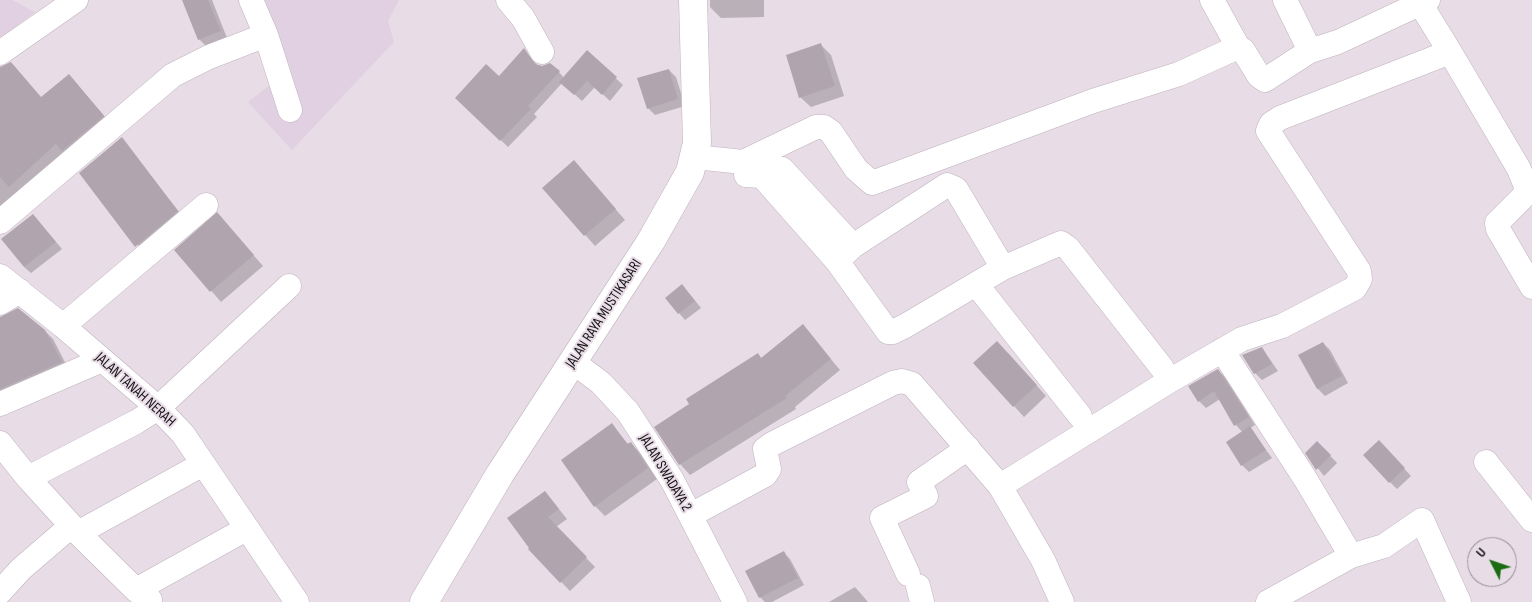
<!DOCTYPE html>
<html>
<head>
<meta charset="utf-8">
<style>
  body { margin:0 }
  #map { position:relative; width:1532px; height:602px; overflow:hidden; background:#e8dce7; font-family:"Sofia Sans Condensed",sans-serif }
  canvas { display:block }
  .north { position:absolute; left:1467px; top:537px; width:50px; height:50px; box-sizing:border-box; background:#e8dce7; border:1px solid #948c94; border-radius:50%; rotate:311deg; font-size:14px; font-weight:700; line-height:20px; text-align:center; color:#171417 }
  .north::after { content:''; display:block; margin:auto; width:18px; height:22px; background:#196c11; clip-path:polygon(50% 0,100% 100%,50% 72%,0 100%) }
</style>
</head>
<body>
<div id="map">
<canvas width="1532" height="602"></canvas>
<div class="north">U</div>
</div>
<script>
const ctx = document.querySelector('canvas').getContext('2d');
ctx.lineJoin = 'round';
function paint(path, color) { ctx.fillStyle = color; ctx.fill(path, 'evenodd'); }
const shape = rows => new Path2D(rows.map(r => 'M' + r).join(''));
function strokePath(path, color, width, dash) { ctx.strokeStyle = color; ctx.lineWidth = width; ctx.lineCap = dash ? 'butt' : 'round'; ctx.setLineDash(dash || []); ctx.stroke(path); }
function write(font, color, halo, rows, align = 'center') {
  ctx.font = font + ' "Sofia Sans Condensed",sans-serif'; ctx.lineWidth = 4; ctx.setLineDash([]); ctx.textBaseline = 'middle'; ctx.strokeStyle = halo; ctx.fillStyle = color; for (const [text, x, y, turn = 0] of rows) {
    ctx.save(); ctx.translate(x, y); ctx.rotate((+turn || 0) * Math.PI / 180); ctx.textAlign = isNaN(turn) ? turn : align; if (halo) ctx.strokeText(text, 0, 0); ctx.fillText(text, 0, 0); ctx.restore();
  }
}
paint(shape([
  [0,0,12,0,35,12,0,39],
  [261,0,399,0,388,21,394,42,292,150,248,102,279,78]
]), '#e1d0e1');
paint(shape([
  [183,0,212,0,227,38,206,46,199,39],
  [710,0,764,0,764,17,721,18,710,7],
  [821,45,831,55,844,96,811,107,800,97],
  [524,50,537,65,559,72,564,78,587,52,623,85,610,101,595,87,582,101,562,83,534,114,537,117,508,147,457,98,500,78],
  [0,68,41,98,69,75,113,126,0,213],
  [669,70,676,77,685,106,655,115,648,108],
  [121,138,187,222,147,256,80,173],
  [584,173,625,220,595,246,544,188],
  [217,214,263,266,221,302,176,250],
  [33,215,62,249,31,273,24,267],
  [689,293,701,308,685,320,679,313],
  [0,318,45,331,53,339,69,370,0,400],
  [803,326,840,370,795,407,796,409,690,475,680,464,758,354,762,359],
  [1323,343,1330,350,1348,383,1325,396,1318,389,1300,356],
  [1262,348,1278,371,1262,380,1255,373],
  [1008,353,1046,396,1024,417,975,363],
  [1218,370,1225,377,1255,425,1250,428,1272,458,1249,472,1242,465,1243,433,1236,425,1220,399,1206,408,1199,401],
  [612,425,629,445,631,443,641,454,657,479,605,516,595,506],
  [1317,442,1337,463,1324,476,1306,453],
  [1386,449,1411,476,1397,489,1390,482],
  [545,492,567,519,556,527,595,567,570,591,529,549],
  [783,552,790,559,804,585,772,602,765,602,760,597],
  [855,587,868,602,829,602]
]), '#0003');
paint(shape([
  [182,0,208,0,221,31,198,40],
  [821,43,835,86,799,98,786,55],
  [524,48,535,64,542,66,550,63,560,71,528,106,531,109,500,141,455,98,486,64,499,76],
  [587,50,617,77,602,95,587,81,574,95,559,82],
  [11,62,41,97,69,74,104,116,62,151,56,144,9,187,0,177,0,67],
  [669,69,678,99,647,109,637,78],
  [122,137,178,211,135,247,79,173],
  [574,160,616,209,584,236,542,188],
  [217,212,254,255,210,292,174,250],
  [33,214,56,242,24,267,1,239],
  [682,284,695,301,678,314,665,298],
  [18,308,45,330,62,362,0,389,0,317],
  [803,324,831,359,785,396,787,398,679,465,654,427,689,404,686,399,758,353,761,358],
  [997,341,1037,385,1013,407,973,363],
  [1323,342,1342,376,1317,389,1298,355],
  [1262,347,1272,364,1254,374,1242,355],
  [1218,369,1249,417,1234,426,1214,391,1198,402,1188,386],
  [612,423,627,444,631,442,648,468,594,507,561,460],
  [1250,426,1266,450,1241,466,1226,442],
  [1379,440,1405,468,1389,483,1363,455],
  [1317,441,1331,455,1316,470,1305,453],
  [545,491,559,509,548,517,587,557,560,583,528,549,529,548,507,518],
  [784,551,798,578,759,598,745,571]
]), '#b0a5af');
const minor = shape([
  [251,0,266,35,290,110],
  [508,0,523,18,542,52],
  [1212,0,1238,47],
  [1285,0,1310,51],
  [1450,52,1519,169,1527,189,1524,196,1497,223,1498,229,1532,287],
  [0,53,76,0],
  [695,157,743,162,816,127,824,127,831,132,856,169,872,183,1093,101,1179,74,1238,47,1243,50,1259,76,1265,80,1310,51,1338,42,1428,0],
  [746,175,762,176,776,169,782,169,853,246],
  [762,176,837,261,888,332,893,332,905,326,1003,268,1061,243,1068,248,1162,368],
  [0,222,173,75,209,57,266,35],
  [837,261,853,246,947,185,956,189,1003,268],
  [0,276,63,326,158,408,183,434,297,602],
  [976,284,1080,416],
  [0,303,20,291],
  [63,326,206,205],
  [1222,350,1306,480,1351,556],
  [573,362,601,383,628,412,672,480,735,602],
  [0,404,102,360],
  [0,443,28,478,78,533,136,590,150,600],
  [1486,462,1532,520],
  [28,478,136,422,158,408,289,286],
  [1000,486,1171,380,1242,339,1282,326,1355,288,1360,279,1359,271,1268,131,1271,124,1280,118,1450,52,1418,0],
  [691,515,765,475,769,469,765,449,772,444,893,383,902,381,912,384,1000,486,1043,560,1062,602],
  [78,533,203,464],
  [908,574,882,518,926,496,919,482,968,448],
  [918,586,922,602],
  [136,590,246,529],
  [0,592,21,569,71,526],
  [1268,602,1351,556,1384,546,1422,520,1459,602]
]);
const major = shape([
  [424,602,500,474,651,241,690,172,697,143,693,0]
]);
strokePath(minor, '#beb3bd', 25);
strokePath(major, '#beb3bd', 29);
strokePath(minor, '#fff', 24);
strokePath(major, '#fff', 28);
write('15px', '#171417', '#e8dce7', [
  ["JALAN RAYA MUSTIKASARI",604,314,-57],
  ["JALAN TANAH NERAH",135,390,42],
  ["JALAN SWADAYA 2",665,473,59]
]);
</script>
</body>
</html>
